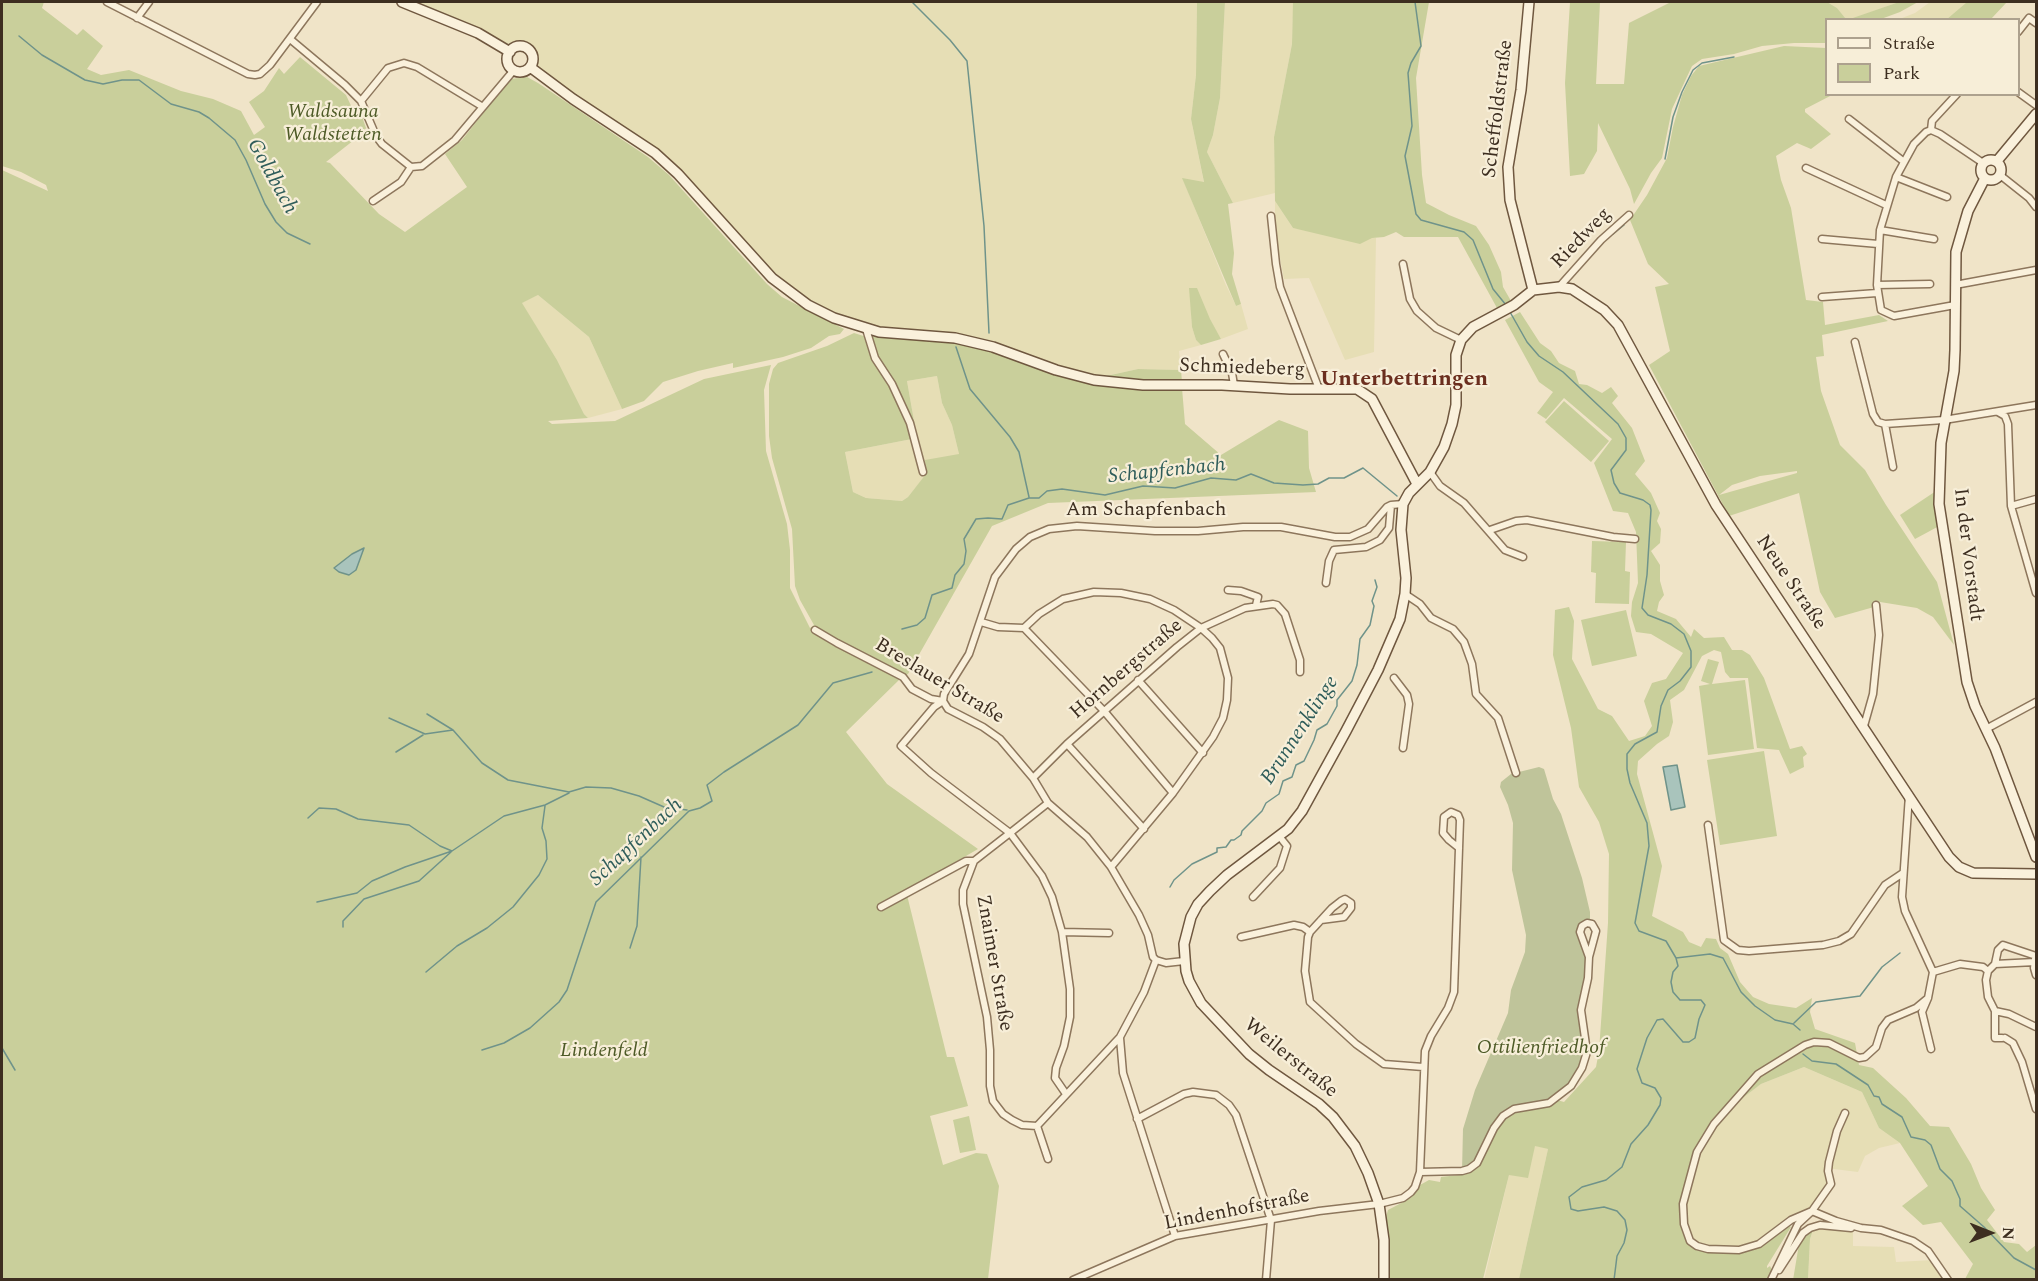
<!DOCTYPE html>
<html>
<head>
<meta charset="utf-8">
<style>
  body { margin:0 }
  #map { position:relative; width:2038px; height:1281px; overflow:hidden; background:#f0e4c8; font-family:Spectral,serif }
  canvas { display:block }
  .frame { position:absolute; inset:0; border:3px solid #3d2e20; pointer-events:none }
  .legend { position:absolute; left:1825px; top:18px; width:195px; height:78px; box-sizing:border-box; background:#f7eed8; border:2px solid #ada18e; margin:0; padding:8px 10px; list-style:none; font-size:18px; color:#3d2e20 }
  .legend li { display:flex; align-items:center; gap:12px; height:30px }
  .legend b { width:30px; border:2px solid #ada18e }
  .north { position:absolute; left:1960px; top:1203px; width:60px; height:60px; -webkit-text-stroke:4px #f7eed8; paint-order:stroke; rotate:91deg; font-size:16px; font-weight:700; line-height:24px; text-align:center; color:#3d2e20 }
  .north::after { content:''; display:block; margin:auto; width:21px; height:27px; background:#3d2e20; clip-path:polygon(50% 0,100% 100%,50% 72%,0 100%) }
</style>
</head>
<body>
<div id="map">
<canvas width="2038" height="1281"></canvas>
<div class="frame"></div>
<ul class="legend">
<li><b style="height:8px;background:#faf1dc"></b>Straße</li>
<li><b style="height:16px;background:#c9cf9b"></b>Park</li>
</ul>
<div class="north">N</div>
</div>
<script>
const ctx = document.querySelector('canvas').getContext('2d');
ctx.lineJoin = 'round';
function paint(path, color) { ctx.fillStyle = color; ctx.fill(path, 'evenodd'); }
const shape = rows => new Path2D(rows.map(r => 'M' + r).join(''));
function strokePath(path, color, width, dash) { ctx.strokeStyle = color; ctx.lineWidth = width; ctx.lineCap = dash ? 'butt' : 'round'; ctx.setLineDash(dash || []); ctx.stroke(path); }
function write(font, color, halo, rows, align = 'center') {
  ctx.font = font + ' Spectral,serif'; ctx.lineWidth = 4.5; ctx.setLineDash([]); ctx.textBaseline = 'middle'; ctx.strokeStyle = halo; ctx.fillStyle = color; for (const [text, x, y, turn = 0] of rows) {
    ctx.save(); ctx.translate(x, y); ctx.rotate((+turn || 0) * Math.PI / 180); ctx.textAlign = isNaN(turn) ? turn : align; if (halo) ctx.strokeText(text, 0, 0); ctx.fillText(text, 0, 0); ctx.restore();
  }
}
paint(shape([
  [411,2,1197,2,1196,75,1191,119,1204,183,1183,179,1225,283,1236,306,1241,304,1248,329,1221,339,1190,288,1192,327,1196,340,1201,345,1179,351,1181,370,1138,369,1096,378,880,328,823,310,774,277,679,171,548,77,536,66,530,48,518,43,506,44],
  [1225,2,1293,2,1293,14,1292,44,1274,137,1275,193,1233,203,1207,152,1213,135,1220,98],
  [1827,2,1899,2,1850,20,1846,19,1837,8],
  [1930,2,1967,2,1947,19,1897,20,1915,13],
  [1275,201,1293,228,1376,238,1374,352,1345,360,1309,278,1284,279,1275,232],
  [538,295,589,337,622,409,588,418,584,414,557,360,521,303],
  [937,376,942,403,952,425,959,454,927,474,908,497,902,501,866,498,853,492,845,452,917,438,907,381],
  [1804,1067,1862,1092,1879,1128,1900,1143,1879,1148,1865,1156,1858,1172,1826,1168,1829,1186,1811,1210,1755,1244,1731,1248,1717,1247,1701,1244,1694,1240,1689,1231,1686,1207,1695,1164,1705,1141,1739,1099,1761,1084],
  [1534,1145,1548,1149,1519,1279,1484,1280,1509,1175],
  [1830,1228,1853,1230,1853,1246,1894,1247,1896,1262,1934,1260,1947,1280,1808,1280,1810,1239,1813,1230]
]), '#e6deb5');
paint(shape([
  [2,2,44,2,42,8,77,35,83,29,103,46,87,69,101,75,129,70,181,91,213,99,241,111,254,135,265,127,249,102,264,91,279,68,284,74,300,57,346,95,353,110,359,108,366,128,363,133,326,162,330,163,379,214,405,232,467,187,445,154,462,140,510,79,527,77,538,83,648,157,669,175,767,284,782,297,844,329,840,334,829,336,811,348,783,357,733,368,733,363,698,371,663,382,644,401,622,409,589,337,538,295,522,303,557,360,584,414,588,418,548,421,552,424,615,421,704,379,771,365,764,390,766,451,787,524,790,550,790,588,810,628,814,625,800,600,795,586,792,529,772,458,769,436,769,384,773,369,778,363,827,346,854,333,870,338,874,333,956,342,979,346,1048,371,1182,388,1185,424,1221,455,1279,420,1308,431,1309,468,1316,492,1048,503,992,526,908,674,900,679,846,732,887,784,978,849,906,891,947,1057,954,1057,968,1106,930,1116,943,1165,976,1153,987,1154,999,1186,988,1279,2,1279,2,170,48,191,46,185,21,172,2,166],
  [937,376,942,403,952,425,959,454,925,460,926,474,908,497,902,501,866,498,853,492,845,452,917,438,907,381],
  [1197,2,1225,2,1220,98,1213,135,1207,152,1233,203,1228,204,1234,253,1232,274,1241,304,1236,306,1182,178,1204,182,1191,119,1196,75],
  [1293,2,1429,2,1416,78,1422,175,1426,203,1449,215,1476,226,1489,245,1501,272,1503,287,1511,301,1497,308,1458,237,1404,237,1396,232,1384,237,1372,238,1360,244,1293,228,1275,201,1274,137,1292,44],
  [1570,2,1600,2,1596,84,1624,84,1629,23,1671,2,1827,2,1837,8,1846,19,1826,20,1825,43,1794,43,1762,46,1734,54,1702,59,1692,66,1672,109,1662,158,1651,173,1634,204,1630,189,1598,123,1597,151,1584,174,1570,176,1565,83],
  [1899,2,1918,2,1900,12,1881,19,1850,19],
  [1967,2,2007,2,1991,19,1947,19],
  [1784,46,1826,48,1826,94,1832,95,1805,109,1805,112,1831,134,1811,149,1797,143,1776,156,1781,180,1791,208,1806,300,1823,302,1825,325,1879,315,1888,321,1822,335,1824,356,1816,357,1821,391,1840,445,1865,470,1886,505,1937,582,1954,645,1933,617,1917,608,1874,601,1874,607,1835,618,1820,592,1799,493,1729,516,1649,365,1670,351,1655,287,1669,284,1648,264,1630,220,1647,195,1667,158,1673,127,1682,95,1691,76,1699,66],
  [1797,471,1797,473,1719,495,1732,485,1760,476],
  [1189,288,1197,288,1210,319,1221,339,1201,345,1196,340,1192,327],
  [1520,312,1540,343,1551,351,1559,363,1575,371,1579,384,1587,385,1602,393,1611,387,1618,396,1612,403,1632,428,1645,461,1635,474,1651,493,1660,513,1657,521,1661,529,1660,543,1651,551,1660,565,1660,581,1664,595,1659,602,1657,611,1676,619,1691,637,1694,629,1704,638,1724,637,1732,650,1742,650,1750,655,1764,678,1790,749,1802,746,1807,754,1803,757,1804,767,1790,774,1779,750,1757,748,1748,678,1730,678,1725,672,1721,652,1714,650,1702,656,1684,690,1670,700,1673,722,1669,736,1657,744,1638,761,1637,774,1662,866,1652,916,1683,932,1689,942,1701,947,1706,938,1716,939,1720,948,1728,954,1740,982,1753,997,1769,1004,1796,1008,1812,998,1810,1012,1815,1029,1855,1043,1859,1065,1873,1068,1906,1098,1930,1126,1949,1127,1971,1164,1981,1188,1995,1210,1987,1220,2004,1242,2019,1244,2027,1252,2036,1245,2036,1279,1965,1279,1973,1264,1941,1222,1923,1225,1902,1206,1928,1186,1900,1143,1879,1128,1862,1092,1804,1067,1761,1084,1713,1120,1705,1131,1695,1154,1682,1225,1694,1247,1739,1252,1750,1250,1761,1245,1788,1225,1791,1227,1767,1266,1767,1268,1770,1266,1772,1270,1769,1279,1519,1279,1548,1149,1535,1146,1528,1178,1509,1175,1483,1279,1389,1279,1389,1238,1386,1217,1388,1210,1407,1200,1420,1185,1429,1180,1440,1182,1441,1177,1467,1174,1477,1167,1488,1149,1497,1129,1507,1117,1515,1113,1552,1104,1557,1100,1564,1102,1596,1067,1599,1051,1608,923,1609,854,1599,822,1579,787,1571,728,1553,655,1555,610,1569,607,1574,621,1572,659,1598,709,1612,716,1629,741,1645,736,1652,726,1644,701,1652,683,1666,679,1683,653,1651,634,1636,632,1631,616,1632,602,1638,583,1636,532,1628,513,1613,511,1594,463,1612,439,1564,398,1546,419,1537,413,1553,392,1539,382,1505,320],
  [1138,369,1181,370,1182,382,1121,381,1097,378],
  [1564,401,1609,441,1591,462,1545,422],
  [1939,489,1941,525,1915,539,1900,515],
  [1592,541,1626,542,1625,571,1630,572,1629,604,1595,603,1596,573,1591,572],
  [1626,610,1637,656,1592,666,1581,620],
  [1708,659,1719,662,1712,684,1745,680,1754,749,1708,755,1699,686,1710,684,1701,681],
  [1764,751,1777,836,1720,845,1707,760],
  [969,1116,976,1150,960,1153,953,1120],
  [1813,1230,1810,1239,1808,1279,1793,1280,1799,1244,1804,1235]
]), '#c9cf9b');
paint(shape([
  [1539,767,1544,769,1553,799,1561,814,1582,878,1590,912,1590,923,1582,926,1589,957,1581,1010,1587,1044,1582,1068,1558,1097,1503,1116,1480,1157,1462,1171,1463,1129,1475,1090,1508,1013,1511,990,1525,952,1526,935,1512,870,1513,823,1508,805,1500,787,1501,782,1511,774]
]), '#bfc49a');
const water = shape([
  [364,548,356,570,349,575,339,572,334,568,352,554,364,548],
  [1677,765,1685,807,1671,810,1663,767,1677,765]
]);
paint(water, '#a9c4bc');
strokePath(water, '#6f938a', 1.5);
strokePath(shape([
  [912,2,950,40,967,61,984,226,989,333],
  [1415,2,1421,46,1411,63,1408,73,1412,126,1405,156,1416,214,1421,220,1464,232,1473,240,1493,289,1506,305],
  [19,36,42,55,85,80,103,84,122,80,139,80,171,104,199,112,209,118,235,140,246,160,265,204,276,222,287,233,310,244],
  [1665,159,1673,117,1682,92,1693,70,1702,63,1734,57],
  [1613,234,1624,225],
  [1510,312,1527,342,1539,356,1563,372,1618,424,1626,438,1626,450,1611,470,1614,483,1620,493,1643,500,1650,505,1651,510,1647,575,1642,608,1648,615,1671,624,1684,634,1691,651,1691,667,1680,681,1668,690,1661,706,1657,732,1635,744,1627,754,1627,769,1630,783,1647,823,1649,846,1635,923,1639,931,1666,941,1676,958,1678,966,1673,972,1671,982,1673,992,1680,1000,1701,1000,1705,1005,1699,1019,1695,1038,1689,1042,1683,1042,1663,1019,1657,1020,1647,1038,1637,1069,1642,1083,1655,1088,1661,1098,1660,1105,1648,1125,1631,1144,1622,1167,1606,1180,1582,1187,1569,1197,1571,1209,1578,1211,1604,1207,1617,1211,1625,1220,1627,1230,1624,1243,1617,1256,1614,1280],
  [956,347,970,389,1010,437,1019,452,1029,497],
  [902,629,917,625,925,618,932,595,952,588,955,575,964,564,966,551,964,539,976,519,988,518,1002,519,1008,505,1029,498,1039,498,1047,491,1062,489,1105,495,1143,486,1175,488,1211,478,1236,480,1251,474,1274,483,1303,485,1318,484,1329,478,1344,478,1363,468,1397,496],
  [427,714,453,730,482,763,508,780,569,792,586,787,611,788,639,796,664,807,687,810],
  [389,718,425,734,453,730],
  [396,752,423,735],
  [308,818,319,808,336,809,358,819,409,825,440,846,452,851,504,816,545,805,569,793],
  [1170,887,1174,880,1192,864,1217,852,1217,848,1226,847,1231,840,1234,840,1241,835,1242,831,1262,811,1266,803,1279,794,1283,781,1292,777,1296,765,1304,761,1314,740,1317,730,1327,724,1337,706,1337,700,1352,681,1357,665,1360,639,1370,625,1374,606,1372,601,1377,587,1375,580],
  [317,902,357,893,372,881,405,867,452,851],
  [343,927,343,921,364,899,419,881,451,852],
  [630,948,637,926,641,857],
  [1676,958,1710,954,1723,958,1741,992,1755,1006,1775,1020,1793,1024,1800,1030],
  [426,972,457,946,487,928,513,907,539,875,547,859,546,841,542,828,545,806],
  [1794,1023,1816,1002,1860,996,1882,967,1900,953],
  [2,1048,15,1070],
  [482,1050,504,1043,530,1028,559,1002,567,990,596,902,689,811,700,808,712,801,707,785,724,772,798,725,833,683,872,672],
  [1803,1054,1812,1061,1836,1064,1868,1085,1874,1096,1879,1097,1882,1104,1902,1117,1911,1137,1925,1140,1931,1145,1940,1169,1952,1181,1960,1199,1960,1206,1984,1227,2014,1258,2036,1270]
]), '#6f938a', 1.5);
const street = shape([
  [107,2,248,74,255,75,260,74,270,65,317,2],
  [137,18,149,2],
  [2018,32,2029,18,2036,23],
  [290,39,345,85,361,101,376,136,382,144,411,167,422,166,455,140,514,70],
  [2018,92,2036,105],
  [361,101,388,68,404,63,417,67,483,107],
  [1849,119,1903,161],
  [1931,130,1932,121,1957,94],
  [1806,168,1886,205],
  [2000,175,2029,198,2036,207],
  [1896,177,1947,197],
  [373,201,401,182,411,167],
  [1271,216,1276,264,1280,287,1319,389],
  [1880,230,1934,239],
  [1822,239,1878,244],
  [1403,264,1410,299,1417,311,1436,328,1461,340],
  [1877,285,1930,284],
  [1955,285,2036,270],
  [1559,287,1601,240,1629,215],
  [1822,297,1877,293],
  [1955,305,1894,316,1881,310,1877,285,1880,230,1896,177,1914,144,1926,132,1931,130,1940,134,1983,163],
  [866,329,875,358,892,384,910,423,923,472],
  [1855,342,1873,414,1878,422,1885,424,1944,420,2036,405],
  [1223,354,1232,373,1234,385],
  [1998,412,2005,416,2008,424,2011,506,2036,593],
  [1885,424,1893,467],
  [1430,472,1440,486,1464,503,1505,550,1523,557],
  [2011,506,2036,499],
  [1490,530,1516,521,1527,520,1613,537,1635,539],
  [1326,583,1329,561,1334,550,1366,547,1380,540,1389,528,1391,505],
  [1228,590,1241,591,1258,597,1256,605],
  [1405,594,1420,604,1431,618,1453,629,1464,642,1472,664,1476,694,1498,718,1516,773],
  [981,622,998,627,1024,628,1039,614,1063,599,1094,592,1121,593,1150,599,1174,610,1201,628,1212,638,1220,648,1228,678,1227,700,1223,718,1213,737,1173,793,1111,867],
  [1024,628,1104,711,1173,793],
  [815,630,837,643,903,677,912,689,931,699,943,701,948,709,983,727,1000,739,1033,778,1048,803,1087,837,1111,867,1139,915,1148,935,1153,957,1156,960,1166,963,1184,961],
  [1394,678,1407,695,1409,704,1403,748],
  [1138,680,1203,753],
  [943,701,944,694,969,654,995,577,1016,549,1030,537,1049,529,1077,526,1155,531,1198,531,1243,527,1281,527,1335,537,1350,537,1368,529,1387,507,1391,505,1403,504],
  [943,701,934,707,901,746,931,773,1010,833,974,861,963,890,963,904,987,1017,990,1050,990,1086,993,1101,1003,1114,1012,1120,1022,1125,1037,1126],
  [1864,726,1873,694,1879,635,1876,605],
  [1986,729,2036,702],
  [1067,744,1144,829],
  [1033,778,1067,744,1177,647,1201,628,1245,608,1273,604,1277,605,1285,614,1300,660,1300,672],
  [1909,795,1902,897,1905,911,1933,972,1928,998,1922,1012,1931,1049],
  [1048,803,1010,833,1042,876,1052,897,1062,932,1070,989,1070,1017,1064,1046,1056,1068,1055,1078,1066,1094],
  [1708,825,1724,940,1738,950,1749,951,1823,945,1839,941,1851,934,1885,885,1903,873],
  [1253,897,1280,868,1287,846,1279,836],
  [881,907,966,861,974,861],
  [1321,920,1344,917,1351,908,1351,903,1345,899,1341,901,1332,908,1310,932,1308,937,1305,971,1310,1002,1356,1044,1384,1064,1423,1067],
  [1062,932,1109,933],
  [1241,937,1294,925,1303,927,1310,932],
  [2035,959,2034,968,2036,975],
  [1995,964,1998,950,2003,945,2036,956],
  [1933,972,1960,964,1983,967,1988,971],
  [1928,998,1916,1008,1888,1020,1882,1028,1876,1047,1865,1057,1859,1058,1829,1043,1814,1042,1805,1045,1758,1074,1714,1124,1697,1152,1683,1204,1684,1224,1690,1241,1697,1246,1708,1249,1739,1250,1759,1244,1791,1220,1812,1211,1836,1221,1861,1228,1881,1230,1913,1241,1928,1251,1948,1280],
  [1995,1011,2009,1014,2036,1027],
  [1120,1038,1123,1073,1175,1236],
  [2002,1038,1995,1038,1995,1011,1988,997,1986,980,1988,971,1995,964,2035,962],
  [2005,1038,2013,1043,2022,1062,2036,1109],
  [1137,1119,1184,1094,1193,1092,1216,1095,1229,1105,1236,1115,1271,1220,1266,1280],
  [1048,1159,1037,1126,1120,1037,1144,992,1156,960],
  [1420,1172,1462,1171,1469,1169,1477,1163,1494,1128,1503,1116,1514,1109,1549,1103,1571,1086,1582,1068,1587,1052,1581,1010,1588,978,1589,957,1596,931,1592,924,1587,923,1582,926,1580,932,1589,957],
  [1779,1270,1803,1233,1810,1228,1820,1225,1851,1228],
  [1073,1280,1175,1236,1319,1211,1379,1204,1403,1198,1411,1192,1415,1187,1420,1172,1425,1051,1431,1036,1448,1008,1454,992,1460,820,1458,815,1451,812,1444,817,1443,833,1449,840,1459,848],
  [1771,1280,1798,1224,1812,1211,1831,1184,1828,1171,1829,1162,1837,1131,1845,1113]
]);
const secondary = shape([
  [402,2,478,33,510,52],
  [1529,2,1521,90,1508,167,1510,200,1533,290],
  '507 59a13 13 0 1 1 26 0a13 13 0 1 1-26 0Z',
  [530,67,573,99,655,153,678,174,772,278,808,305,834,318,879,332,955,338,993,347,1056,370,1094,380,1143,385,1222,385,1290,389,1357,389,1372,399,1417,484],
  '1981 170a10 10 0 1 1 20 0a10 10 0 1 1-20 0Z',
  [1997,161,2036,114],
  [1985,178,1968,211,1956,252,1955,350,1954,371,1941,443,1939,504,1967,682,1975,706,1995,748,2036,857],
  [1533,290,1559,287,1572,289,1604,310,1618,325,1716,505,1949,857,1959,867,1973,873,2036,874],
  [1384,1280,1384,1240,1379,1204,1368,1173,1355,1146,1333,1117,1319,1104,1269,1070,1249,1054,1201,1003,1189,981,1186,971,1184,944,1191,917,1198,904,1210,891,1227,875,1288,829,1302,811,1346,731,1378,670,1400,619,1405,594,1406,578,1401,530,1403,504,1409,493,1430,472,1444,447,1452,424,1456,405,1456,355,1461,340,1473,327,1514,305,1533,290]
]);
strokePath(street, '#8d765c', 9);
strokePath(secondary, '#6f573f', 12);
strokePath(street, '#faf1dc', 6);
strokePath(secondary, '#faf1dc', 9);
write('20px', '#3d2e20', '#f7eed8', [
  ["Scheffoldstraße",1499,109,-83],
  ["Riedweg",1582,239,-46],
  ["Schmiedeberg",1242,369,2],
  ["Am Schapfenbach",1146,511],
  ["In der Vorstadt",1967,555,83],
  ["Neue Straße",1790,583,56],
  ["Hornbergstraße",1127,670,-41],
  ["Breslauer Straße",939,682,31],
  ["Znaimer Straße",993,963,80],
  ["Weilerstraße",1290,1059,39],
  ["Lindenhofstraße",1237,1211,-11]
]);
write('italic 20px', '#4d5a26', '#f7eed8', [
  ["Waldsauna",333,113],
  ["Waldstetten",333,136],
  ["Ottilienfriedhof",1541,1049],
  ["Lindenfeld",604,1052]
]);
write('italic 21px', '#2f5d5a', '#f7eed8', [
  ["Goldbach",271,177,61],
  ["Schapfenbach",1167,472,-6],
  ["Brunnenklinge",1301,731,-57],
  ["Schapfenbach",637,843,-43]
]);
write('bold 22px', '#6b2e1e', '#f7eed8', [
  ["Unterbettringen",1404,381]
]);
</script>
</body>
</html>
